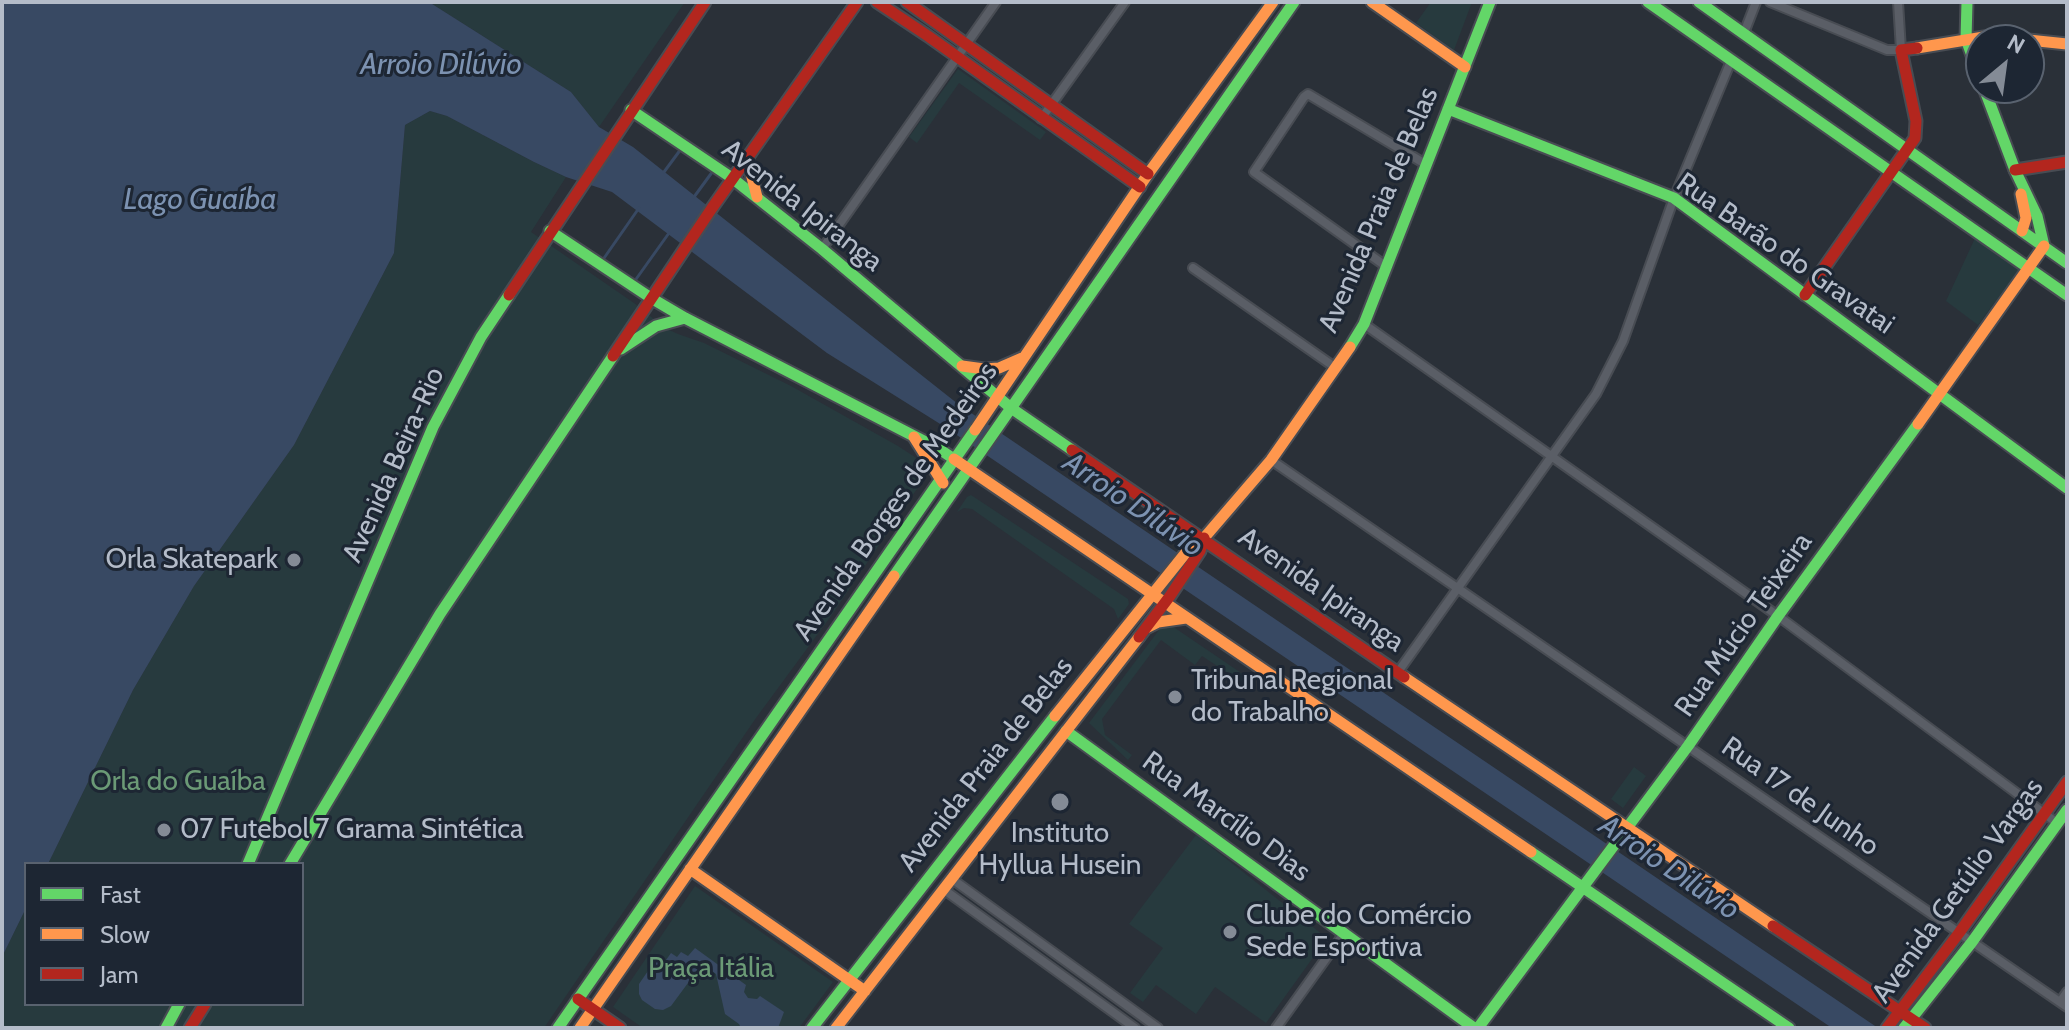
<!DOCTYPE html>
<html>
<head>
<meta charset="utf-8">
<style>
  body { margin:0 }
  #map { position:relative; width:2069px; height:1030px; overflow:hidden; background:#2a3038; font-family:Cabin,sans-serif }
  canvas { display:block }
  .frame { position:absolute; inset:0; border:4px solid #b4bcc9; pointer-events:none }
  .legend { position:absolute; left:24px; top:862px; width:280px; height:144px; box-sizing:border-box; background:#1d2633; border:2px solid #59626f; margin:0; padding:10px 14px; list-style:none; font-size:24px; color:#b4bcc9 }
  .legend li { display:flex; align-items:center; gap:16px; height:40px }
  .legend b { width:40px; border:2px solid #59626f }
  .north { position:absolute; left:1965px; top:24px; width:80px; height:80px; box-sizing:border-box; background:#1d2633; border:2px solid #59626f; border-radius:50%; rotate:29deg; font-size:22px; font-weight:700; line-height:32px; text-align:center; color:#b4bcc9 }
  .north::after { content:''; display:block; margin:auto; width:28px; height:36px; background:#848b96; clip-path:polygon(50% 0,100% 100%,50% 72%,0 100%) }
</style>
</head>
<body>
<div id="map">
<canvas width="2069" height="1030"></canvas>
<div class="frame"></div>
<ul class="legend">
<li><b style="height:10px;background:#63d668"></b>Fast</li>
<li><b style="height:10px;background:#ff974d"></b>Slow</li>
<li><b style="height:10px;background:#b3261e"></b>Jam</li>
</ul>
<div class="north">N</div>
</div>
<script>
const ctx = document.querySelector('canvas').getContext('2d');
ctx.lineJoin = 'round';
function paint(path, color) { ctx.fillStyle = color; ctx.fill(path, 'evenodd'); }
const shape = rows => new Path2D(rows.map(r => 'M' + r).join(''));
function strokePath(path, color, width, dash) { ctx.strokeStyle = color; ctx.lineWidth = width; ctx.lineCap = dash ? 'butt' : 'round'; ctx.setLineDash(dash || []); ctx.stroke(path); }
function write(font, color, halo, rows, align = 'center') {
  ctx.font = font + ' Cabin,sans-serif'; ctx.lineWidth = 6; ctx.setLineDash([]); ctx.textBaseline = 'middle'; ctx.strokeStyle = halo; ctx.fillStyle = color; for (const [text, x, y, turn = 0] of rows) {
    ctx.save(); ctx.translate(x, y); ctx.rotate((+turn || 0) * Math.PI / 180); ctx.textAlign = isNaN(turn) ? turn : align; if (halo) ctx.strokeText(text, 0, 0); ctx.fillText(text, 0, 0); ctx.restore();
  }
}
paint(shape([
  [429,2,685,2,599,127,571,92],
  [1431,2,1472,2,1454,50,1416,23],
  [958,69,1046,132,1040,140,959,83,917,143,909,137],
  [430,111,447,116,534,162,566,177,531,232,634,303,665,328,678,334,704,343,791,386,898,446,924,463,929,471,831,616,756,718,544,1028,2,1028,2,957,26,908,26,1004,302,1004,302,864,48,864,133,690,194,586,294,445,394,253,405,125],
  [1976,236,2021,267,1978,325,1946,301],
  [971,495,1128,599,1129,604,1118,619,1114,609,972,509,964,508,957,512,967,497],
  [1162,626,1172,626,1253,681,1249,687,1202,656,1195,665,1161,640,1102,719,1105,735,1132,755,1128,760,1089,723],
  [1634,767,1646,776,1623,808,1611,799],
  [1196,835,1327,938,1266,1023,1215,987,1196,1014,1156,985,1143,1002,1130,993,1163,948,1129,924],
  [695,886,833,982,799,1028,643,1028,613,1007]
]), '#273a3e');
paint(shape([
  [2,2,429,2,571,92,599,127,633,147,958,404,1878,1028,1832,1028,945,427,827,353,612,192,566,177,534,162,447,116,430,111,405,125,394,253,294,445,194,586,133,690,48,864,26,864,26,908,2,957],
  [695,948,746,985,744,992,748,998,757,999,760,996,784,1012,778,1028,741,1028,739,1024,725,1014,716,974,702,964,671,1006,663,1010,655,1009,642,1000,639,994,639,984,659,955,666,960,671,953,677,957,681,952,688,956]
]), '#384963');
strokePath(shape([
  [664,172,681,149],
  [694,197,713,171],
  [602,261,639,208],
  [634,282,669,233]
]), '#384963', 3);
const street = shape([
  [1770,2,1887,50,1901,50,1898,2],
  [1744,33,1756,2],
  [1041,119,1125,2],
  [822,249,996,2],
  [1387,267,1254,172,1304,97,1308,94,1427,165],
  [1193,268,1336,368],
  [1364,324,1778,616,2057,823],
  [1271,460,2067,1007],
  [1398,672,1596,394,1623,341,1674,198,1731,61],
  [952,879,1158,1028],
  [943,889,1135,1028],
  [2060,1002,2067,992],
  [1276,1028,1345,932]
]);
const fast = shape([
  [1648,2,2067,295],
  [1699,2,2067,263],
  [1967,2,1966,39,1981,80],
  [1984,88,2015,170,2037,216,2044,246],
  [1448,109,1674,198,2067,488],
  [631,110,732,178,822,249,1011,408,1072,450],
  [550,231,651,298,685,318,939,449,954,459],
  [1350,347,1364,324,1490,2],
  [621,349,656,326,685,318],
  [894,576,1294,2],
  [1066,731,1474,1028],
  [1531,852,1789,1028],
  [248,864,433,427,481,337,509,295],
  [290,864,440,614,613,356],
  [166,1028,179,1004],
  [558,1028,975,430],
  [812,1028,1055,716],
  [1478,1028,1688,746,1778,616,1918,424],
  [1904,1028,1972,942,2067,810]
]);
const slow = shape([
  [1372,2,1465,67],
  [1917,48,1990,36,2067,44],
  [747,158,757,197],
  [2021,194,2026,218,2022,231],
  [962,366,984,369,999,368,1022,358],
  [1918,424,2044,246],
  [975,430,1148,174,1273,2],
  [914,437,943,483],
  [954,459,1531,852],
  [1148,627,1158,622,1186,618],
  [1404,677,1773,926],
  [1055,716,1192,545,1204,538,1271,460,1350,347],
  [690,869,865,991],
  [580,1028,894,576],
  [836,1028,1139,637]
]);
const jam = shape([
  [877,2,928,36,1140,187],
  [907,2,1148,174],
  [2015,170,2067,162],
  [509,295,705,2],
  [1805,295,1915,138,1916,121,1901,50,1917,48],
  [613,356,712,208,857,2],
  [1072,450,1404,677],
  [1139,637,1170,596,1200,551,1204,538],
  [1773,926,1925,1028],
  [578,999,620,1028],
  [190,1028,205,1004],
  [1887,1028,1959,933,2067,782]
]);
strokePath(street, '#484c53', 12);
strokePath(fast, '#484c53', 15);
strokePath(slow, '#484c53', 15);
strokePath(jam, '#484c53', 15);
strokePath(street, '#5a5e66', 8);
strokePath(fast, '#63d668', 11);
strokePath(slow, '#ff974d', 11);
strokePath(jam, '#b3261e', 11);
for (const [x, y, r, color] of [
  [294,560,8,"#848b96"],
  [1175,697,8,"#848b96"],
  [1060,802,10,"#848b96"],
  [164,830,8,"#848b96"],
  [1230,932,8,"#848b96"]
]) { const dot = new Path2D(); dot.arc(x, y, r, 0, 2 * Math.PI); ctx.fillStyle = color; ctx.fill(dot); strokePath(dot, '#1d2633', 3); }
write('28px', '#b4bcc9', '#1d2633', [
  ["Avenida Ipiranga",802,206,38],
  ["Avenida Praia de Belas",1379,210,-67],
  ["Rua Barão do Gravatai",1785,254,35],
  ["Avenida Beira-Rio",394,465,-66],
  ["Avenida Borges de Medeiros",896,502,-55],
  ["Avenida Ipiranga",1321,590,35],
  ["Rua Múcio Teixeira",1744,625,-55],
  ["Avenida Praia de Belas",986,765,-52],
  ["Rua 17 de Junho",1800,797,35],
  ["Rua Marcílio Dias",1226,817,36],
  ["Avenida Getúlio Vargas",1958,891,-54]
]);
write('28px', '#b4bcc9', '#1d2633', [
  ["Orla Skatepark",278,560,"right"],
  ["Tribunal Regional",1191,681],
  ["do Trabalho",1191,713],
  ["07 Futebol 7 Grama Sintética",180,830],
  ["Instituto",1060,834,"center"],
  ["Hyllua Husein",1060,866,"center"],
  ["Clube do Comércio",1246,916],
  ["Sede Esportiva",1246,948]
], 'left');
write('28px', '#6b9a76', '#1d2633', [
  ["Orla do Guaíba",178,782],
  ["Praça Itália",711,969]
]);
write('italic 30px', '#7c92b1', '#1d2633', [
  ["Arroio Dilúvio",441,65],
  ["Lago Guaíba",200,200],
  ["Arroio Dilúvio",1133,505,34],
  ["Arroio Dilúvio",1669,868,34]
]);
</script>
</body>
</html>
